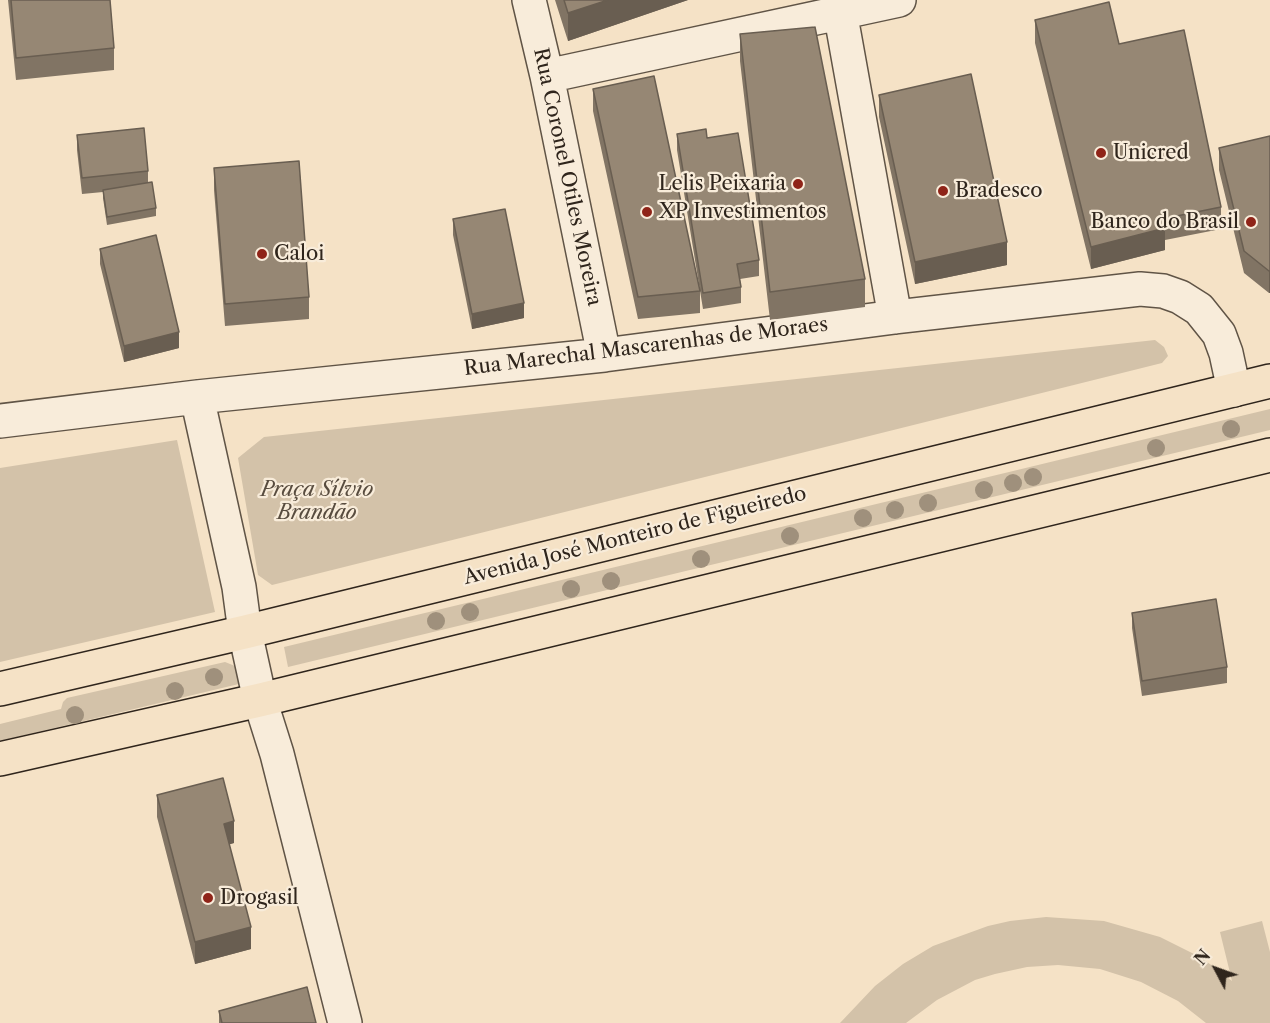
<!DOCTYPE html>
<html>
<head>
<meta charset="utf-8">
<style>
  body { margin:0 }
  #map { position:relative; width:1270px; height:1023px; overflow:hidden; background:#f5e2c6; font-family:"Libre Caslon Text",serif }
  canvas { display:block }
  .north { position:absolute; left:1186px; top:939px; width:60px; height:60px; -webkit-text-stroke:4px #f8ecda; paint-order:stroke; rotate:311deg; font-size:16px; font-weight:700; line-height:24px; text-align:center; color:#2f251c }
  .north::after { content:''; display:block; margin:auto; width:21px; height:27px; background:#2f251c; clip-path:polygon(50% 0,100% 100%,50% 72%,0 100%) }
</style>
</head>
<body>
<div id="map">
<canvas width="1270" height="1023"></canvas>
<div class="north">N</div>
</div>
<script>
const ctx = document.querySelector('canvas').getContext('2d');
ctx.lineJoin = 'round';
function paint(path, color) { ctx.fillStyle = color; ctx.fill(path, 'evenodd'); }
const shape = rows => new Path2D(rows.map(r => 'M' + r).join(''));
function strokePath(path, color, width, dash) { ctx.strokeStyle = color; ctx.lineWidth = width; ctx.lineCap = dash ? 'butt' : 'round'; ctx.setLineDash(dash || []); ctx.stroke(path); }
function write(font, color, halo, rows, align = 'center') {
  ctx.font = font + ' "Libre Caslon Text",serif'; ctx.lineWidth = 4.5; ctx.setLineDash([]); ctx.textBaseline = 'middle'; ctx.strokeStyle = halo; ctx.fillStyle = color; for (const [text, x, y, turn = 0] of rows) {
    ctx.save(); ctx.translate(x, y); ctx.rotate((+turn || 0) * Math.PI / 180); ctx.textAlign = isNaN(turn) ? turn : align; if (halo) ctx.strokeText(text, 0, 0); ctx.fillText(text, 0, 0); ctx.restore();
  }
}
paint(shape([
  [1155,340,1164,347,1168,356,1162,363,272,585,258,575,238,458,264,437],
  [1270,409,1270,430,288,667,284,647],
  [177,440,215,612,0,662,0,468],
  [225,662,235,666,243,683,0,741,0,724,61,709,63,702,67,698],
  [1046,917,1104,921,1160,937,1202,958,1232,981,1220,932,1262,921,1270,952,1270,1023,1206,1023,1178,1001,1141,982,1100,969,1058,965,1027,967,995,974,975,980,937,1000,906,1023,840,1023,875,986,903,964,933,946,988,926,1010,921]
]), '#d3c2a9');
const street = shape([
  [529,0,547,76,604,355],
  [838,0,895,317],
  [547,76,899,0],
  [197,397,239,587,245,632,260,700,277,754,345,1023],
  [0,421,197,397,604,355,895,317,1140,289,1163,291,1180,297,1199,309,1219,334,1226,353,1234,390]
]);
const primary = shape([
  [0,689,245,632,1270,381],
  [0,759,260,700,1270,455]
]);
strokePath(street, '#605446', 36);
strokePath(primary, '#2f251c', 36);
strokePath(street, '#f8ecda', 33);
strokePath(primary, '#f5e2c6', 33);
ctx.fillStyle = '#9f907c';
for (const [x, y] of [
  [1231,429],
  [1156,448],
  [1033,477],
  [1013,483],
  [984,490],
  [928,503],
  [895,510],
  [863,518],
  [790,536],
  [701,559],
  [611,581],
  [571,589],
  [470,612],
  [436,621],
  [214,677],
  [175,691],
  [75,715]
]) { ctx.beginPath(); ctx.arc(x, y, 9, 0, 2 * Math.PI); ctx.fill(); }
paint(shape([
  [8,0,110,0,114,48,114,70,16,80],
  [555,0,688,0,568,41],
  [1035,20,1119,44,1221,207,1221,229,1165,240,1165,250,1091,269,1035,43],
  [740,34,865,279,865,307,770,320,740,61],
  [593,89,700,291,700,313,638,319,593,111],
  [879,95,1007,265,915,284,879,117],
  [677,134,707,138,759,260,759,276,740,279,741,287,741,303,703,309,677,150],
  [77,135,148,171,148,182,156,208,156,216,107,225,103,198,103,192,82,194,77,150],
  [1270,136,1270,293,1269,293,1244,273,1219,170,1219,148],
  [214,168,309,297,309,319,225,326,214,190],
  [453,219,524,318,472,329,453,235],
  [100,249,179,348,124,362,100,264],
  [1132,613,1227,667,1227,683,1142,696,1132,628],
  [157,795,234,843,229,844,251,949,195,964,157,817],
  [219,1011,316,1023,219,1023]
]), '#817464');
paint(shape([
  [608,0,688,0,568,41,568,13],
  [1165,228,1165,250,1091,269,1091,247],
  [1007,242,1007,265,915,284,915,262],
  [1269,271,1270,271,1270,293,1269,293],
  [524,303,524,318,472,329,472,314],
  [179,332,179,348,124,362,124,346],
  [234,821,234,843,224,846,224,824],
  [251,927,251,949,195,964,195,942]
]), '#695e51');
const building = shape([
  [11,0,110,0,114,48,16,58,11,0],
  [564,0,608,0,568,13,564,0],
  [1109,2,1119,44,1184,30,1221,207,1162,219,1165,228,1091,247,1035,20,1109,2],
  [815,27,865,279,770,292,740,34,815,27],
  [971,74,1007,242,915,262,879,95,971,74],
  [654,76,700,291,638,297,593,89,654,76],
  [144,128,148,171,82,178,77,135,144,128],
  [706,129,707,138,738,133,759,260,737,264,741,287,703,293,677,134,706,129],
  [1270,136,1270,271,1269,271,1244,251,1219,148,1270,136],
  [299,161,309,297,225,304,214,168,299,161],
  [152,182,156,208,107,217,103,190,152,182],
  [505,209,524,303,472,314,453,219,505,209],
  [156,235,179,332,124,346,100,249,156,235],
  [1216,599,1227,667,1142,681,1132,613,1216,599],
  [223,778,234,821,224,824,251,927,195,942,157,795,223,778],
  [307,987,316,1023,222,1023,219,1011,307,987]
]);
paint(building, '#968774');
strokePath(building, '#695e51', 1.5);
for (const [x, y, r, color] of [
  [1101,153,6,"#8f2418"],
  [798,184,6,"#8f2418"],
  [943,191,6,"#8f2418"],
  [647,212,6,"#8f2418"],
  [1251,222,6,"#8f2418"],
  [262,254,6,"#8f2418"],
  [208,898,6,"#8f2418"]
]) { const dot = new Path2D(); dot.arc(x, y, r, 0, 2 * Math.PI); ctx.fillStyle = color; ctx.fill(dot); strokePath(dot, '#f8ecda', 2); }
write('20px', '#2f251c', '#f8ecda', [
  ["Unicred",1113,153],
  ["Lelis Peixaria",786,184,"right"],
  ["Bradesco",955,191],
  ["XP Investimentos",659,212],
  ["Banco do Brasil",1239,222,"right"],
  ["Caloi",274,254],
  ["Drogasil",220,898]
], 'left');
write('20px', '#2f251c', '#f8ecda', [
  ["Rua Coronel Otiles Moreira",567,177,78],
  ["Rua Marechal Mascarenhas de Moraes",646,347,-7],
  ["Avenida José Monteiro de Figueiredo",635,536,-14]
]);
write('italic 20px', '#584c3f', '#f8ecda', [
  ["Praça Sílvio",317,490],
  ["Brandão",317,513]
]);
</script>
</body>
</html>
